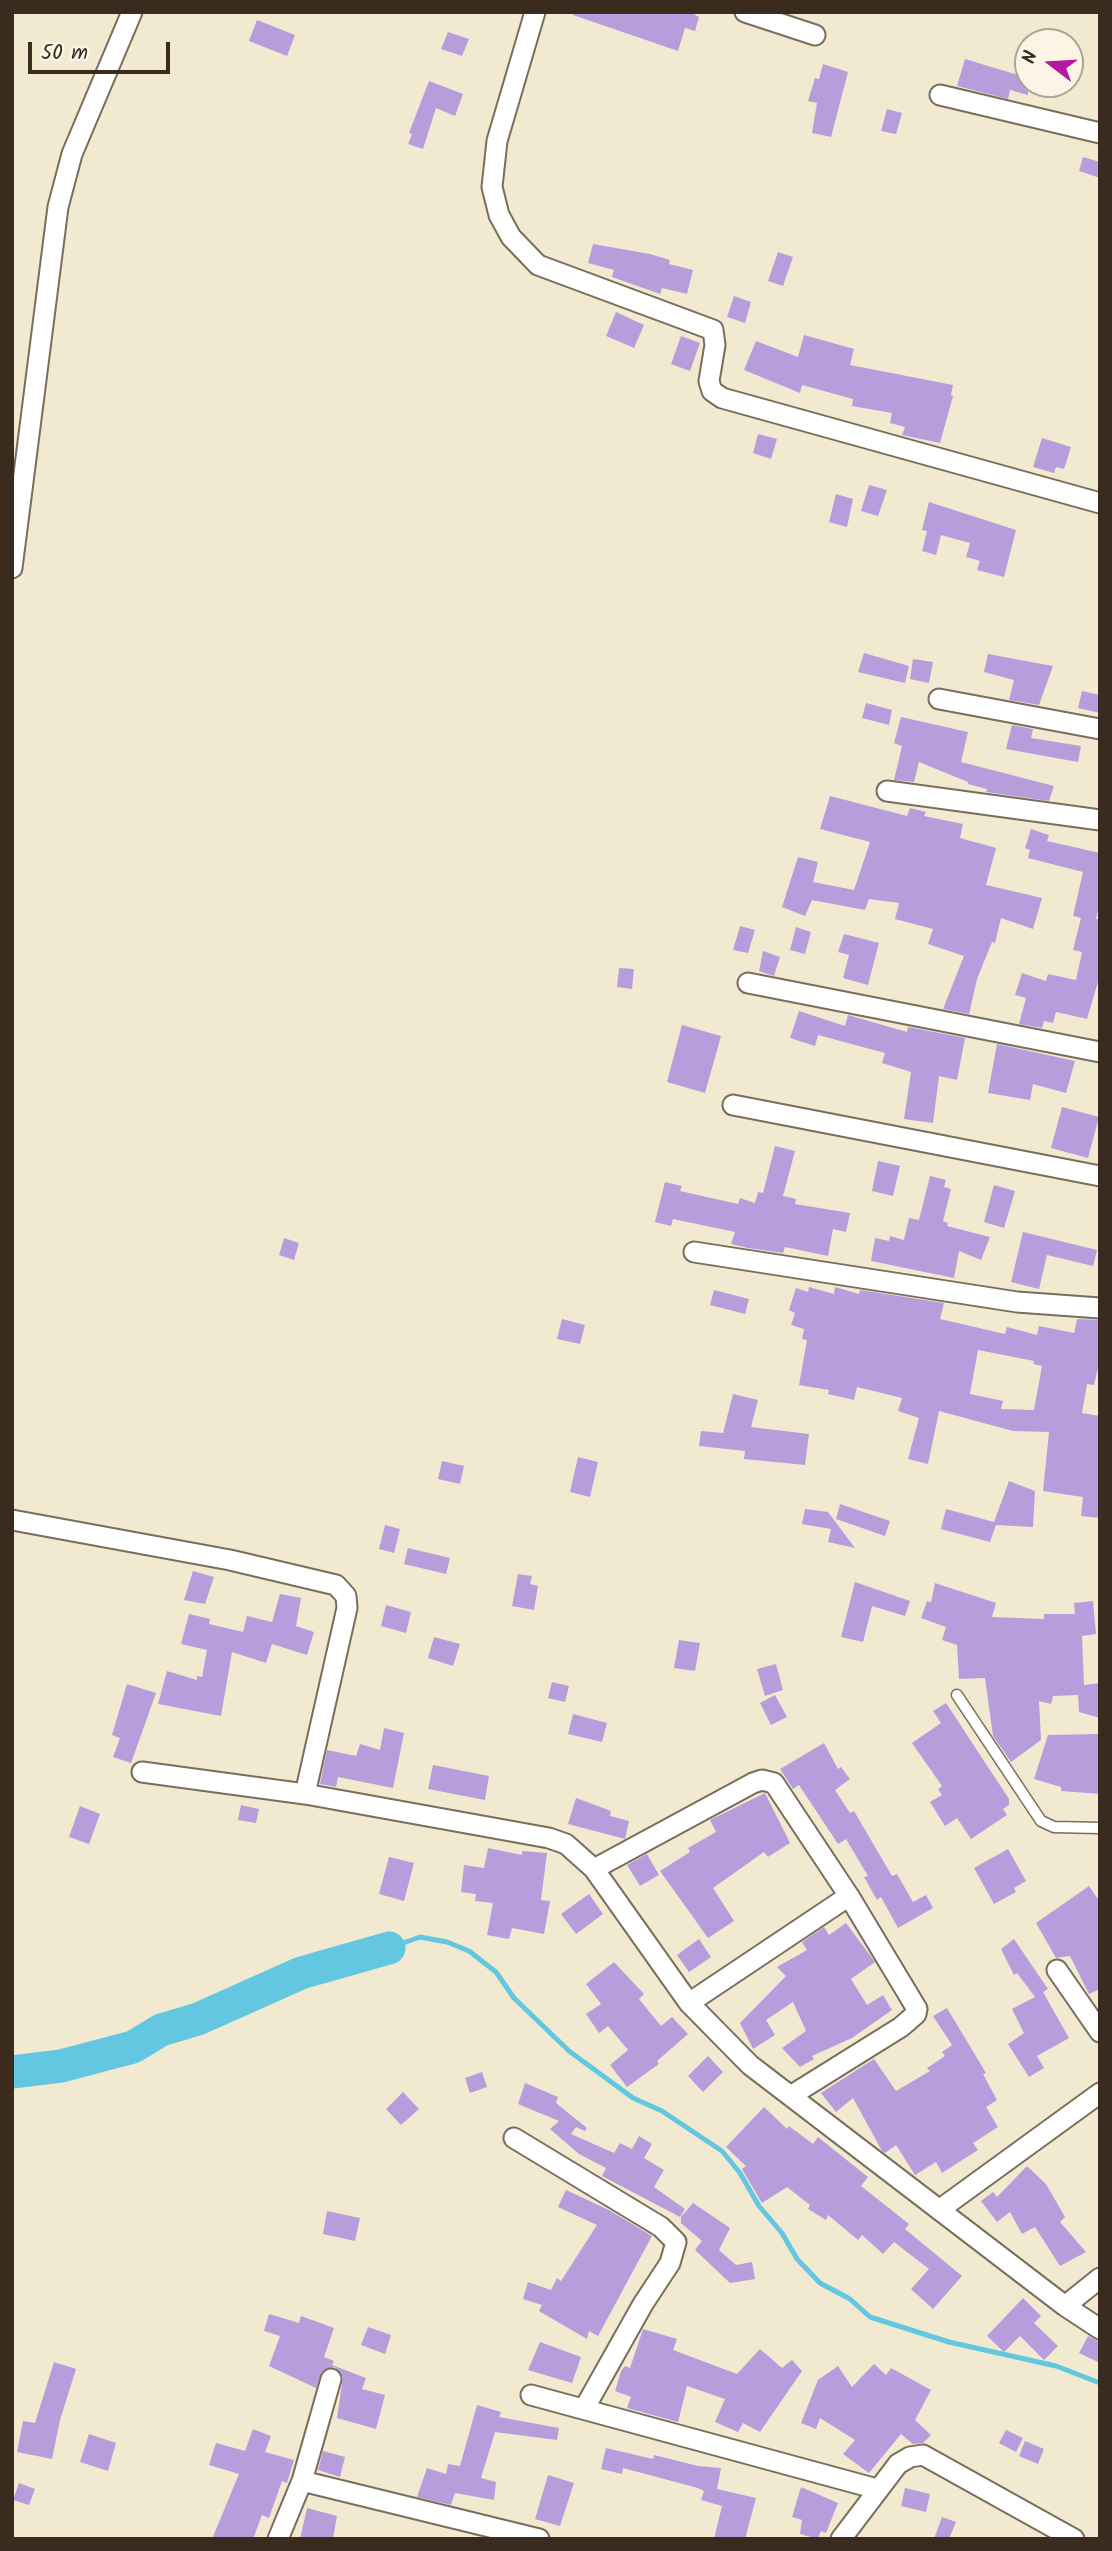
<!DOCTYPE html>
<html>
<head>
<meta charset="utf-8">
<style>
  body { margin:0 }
  #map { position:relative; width:1112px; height:2551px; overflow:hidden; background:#f1ead0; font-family:Kalam,sans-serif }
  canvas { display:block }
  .frame { position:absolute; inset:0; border:14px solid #3b2a1e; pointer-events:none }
  .north { position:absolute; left:1014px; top:28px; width:70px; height:70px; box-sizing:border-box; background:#fcf5e5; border:2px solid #afa495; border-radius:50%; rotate:287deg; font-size:19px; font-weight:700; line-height:28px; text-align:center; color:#3b2a1e }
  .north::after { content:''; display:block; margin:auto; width:24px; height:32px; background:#b5179e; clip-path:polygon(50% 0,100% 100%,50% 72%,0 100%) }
  .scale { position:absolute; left:28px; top:42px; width:142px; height:32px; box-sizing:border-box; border:4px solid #3b2a1e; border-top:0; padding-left:9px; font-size:21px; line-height:24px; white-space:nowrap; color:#3b2a1e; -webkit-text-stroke:5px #fcf5e5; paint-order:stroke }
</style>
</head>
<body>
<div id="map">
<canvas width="1112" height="2551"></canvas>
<div class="frame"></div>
<div class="north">N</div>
<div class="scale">50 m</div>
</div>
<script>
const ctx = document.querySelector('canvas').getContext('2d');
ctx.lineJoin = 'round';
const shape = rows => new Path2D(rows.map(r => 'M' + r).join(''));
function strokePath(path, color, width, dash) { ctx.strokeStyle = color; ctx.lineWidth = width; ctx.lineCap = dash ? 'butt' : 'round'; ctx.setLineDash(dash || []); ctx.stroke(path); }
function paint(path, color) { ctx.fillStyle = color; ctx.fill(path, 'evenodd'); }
strokePath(shape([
  [389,1948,420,1937,447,1942,469,1951,496,1972,514,1998,569,2051,633,2098,662,2111,722,2151,740,2173,759,2206,782,2233,797,2259,820,2283,850,2299,870,2317,949,2342,1056,2366,1100,2383]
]), '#64c7e2', 5);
strokePath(shape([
  [12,2072,61,2066,133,2047,161,2030,198,2019,301,1973,389,1948]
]), '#64c7e2', 33);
paint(shape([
  [574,12,690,12,699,17,695,31,685,28,678,51,573,15],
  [257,20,295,35,287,56,249,41],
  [448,32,469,39,462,56,441,49],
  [965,59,1028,78,1028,95,1010,90,1008,99,957,86],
  [823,64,848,72,831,137,812,133,817,103,808,101,815,78,819,79],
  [429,81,463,94,455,116,436,108,423,149,408,144,412,134,409,133],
  [887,109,902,113,896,134,881,131],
  [1083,157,1100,162,1100,178,1079,171],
  [593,244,650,254,670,260,669,264,693,270,687,294,662,288,660,294,612,277,614,270,588,263],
  [778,252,793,257,783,286,768,281],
  [734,296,751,302,745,323,727,317],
  [616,312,644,325,634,348,606,336],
  [804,335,854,349,850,365,953,385,951,395,953,396,940,443,902,435,905,427,890,423,892,413,852,406,853,399,802,385,800,393,744,370,756,341,798,357],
  [681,336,700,343,690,371,671,364],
  [758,434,777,439,771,459,753,453],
  [1042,438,1071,447,1064,469,1056,467,1054,473,1033,467],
  [869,485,887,490,878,516,861,511],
  [836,494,853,499,847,527,829,522],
  [929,502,1016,530,1004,577,977,570,980,561,966,557,970,543,941,535,936,555,922,551,927,531,922,530],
  [864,653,909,666,905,683,858,672],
  [988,654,1053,666,1039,705,1009,700,1014,680,984,672],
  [913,659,933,662,929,683,910,679],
  [1082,691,1100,695,1100,713,1078,708],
  [866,703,892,710,889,725,862,718],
  [901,717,968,732,961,762,1054,786,1049,801,986,792,987,789,968,784,968,782,919,762,914,782,894,780,902,746,894,743],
  [1012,725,1033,729,1031,738,1081,746,1078,762,1006,749],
  [830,796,907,816,910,808,926,812,924,816,963,824,960,838,996,848,986,885,1042,898,1033,929,1001,918,995,943,992,942,977,979,969,1014,943,1009,964,956,928,944,933,929,895,919,899,903,869,899,865,910,812,900,805,916,782,907,798,857,818,862,813,882,854,890,870,842,820,829],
  [1031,829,1049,835,1047,841,1100,853,1100,902,1096,919,1100,920,1100,975,1087,1019,1056,1012,1053,1023,1044,1021,1042,1028,1019,1024,1026,998,1015,995,1022,973,1046,981,1048,974,1076,980,1082,952,1073,950,1081,918,1073,916,1083,872,1028,858,1030,850,1025,848],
  [740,926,755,930,748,953,733,950],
  [796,927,811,932,805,954,790,950],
  [844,934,879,943,868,985,843,978,849,955,838,952],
  [763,951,780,957,774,976,759,971],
  [619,968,634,969,632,989,617,987],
  [799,1011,845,1026,848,1015,907,1032,908,1027,965,1038,957,1080,939,1076,933,1123,904,1119,911,1072,882,1063,885,1053,818,1035,815,1046,790,1038],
  [682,1025,721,1036,705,1093,667,1082],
  [997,1044,1075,1061,1066,1093,1033,1084,1030,1100,988,1093],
  [1062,1107,1099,1117,1088,1158,1051,1148],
  [775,1146,795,1151,783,1196,796,1199,795,1204,850,1213,846,1232,833,1229,828,1256,785,1247,783,1253,748,1248,731,1244,735,1232,673,1219,671,1226,655,1222,665,1182,682,1186,680,1191,738,1204,740,1198,755,1203,758,1192,763,1193],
  [878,1161,900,1166,893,1196,872,1191],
  [930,1176,946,1180,944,1187,951,1189,943,1221,948,1223,947,1226,990,1237,981,1260,959,1251,954,1278,871,1261,875,1238,889,1241,890,1236,904,1240,909,1218,919,1220],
  [994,1185,1015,1191,1004,1228,984,1222],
  [1023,1232,1097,1250,1093,1266,1047,1255,1039,1289,1011,1282],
  [284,1238,299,1243,294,1260,279,1255],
  [809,1287,834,1294,835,1287,859,1294,860,1290,944,1303,940,1319,1005,1334,1007,1327,1037,1335,1039,1326,1074,1333,1077,1319,1100,1320,1100,1359,1094,1385,1087,1384,1082,1413,1100,1416,1100,1518,1081,1516,1083,1497,1043,1491,1049,1432,1013,1431,939,1411,928,1464,908,1459,919,1418,898,1411,902,1398,857,1387,854,1400,828,1394,829,1390,799,1385,807,1340,802,1339,804,1329,791,1325,795,1313,789,1310,796,1288,808,1292],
  [978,1350,1034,1361,1033,1364,1042,1366,1034,1410,1001,1409,1003,1401,970,1394],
  [714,1290,749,1299,745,1314,710,1305],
  [562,1319,585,1325,580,1344,557,1339],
  [733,1394,758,1400,751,1427,809,1434,805,1465,744,1459,745,1451,699,1446,701,1431,723,1433],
  [578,1457,598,1462,590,1497,570,1492],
  [442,1461,464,1466,460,1484,438,1479],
  [1009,1481,1035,1491,1033,1527,996,1525,990,1542,941,1529,946,1509,994,1522],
  [840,1504,890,1521,885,1536,836,1519],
  [805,1509,828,1512,855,1548,828,1542,831,1529,802,1524],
  [385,1525,400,1529,394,1553,379,1549],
  [408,1548,450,1558,446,1574,404,1564],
  [193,1571,214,1577,205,1604,184,1600],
  [518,1574,532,1576,530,1584,538,1586,534,1610,512,1606],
  [855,1582,910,1601,905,1616,872,1606,863,1642,841,1637],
  [935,1583,996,1603,992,1617,1044,1619,1044,1614,1075,1614,1074,1603,1093,1601,1096,1634,1082,1636,1084,1685,1100,1683,1100,1718,1079,1712,1078,1695,1053,1696,1051,1704,1039,1701,1041,1740,1011,1762,993,1736,985,1678,959,1679,957,1645,942,1640,946,1627,921,1618,927,1601,931,1602],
  [280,1594,301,1598,296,1626,314,1632,307,1655,272,1644,266,1663,232,1652,221,1716,158,1704,167,1671,197,1680,197,1676,202,1677,207,1650,181,1644,189,1614,210,1619,209,1624,243,1632,247,1616,272,1622],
  [386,1605,411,1612,406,1633,381,1626],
  [434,1637,460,1644,453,1666,428,1658],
  [679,1640,700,1643,695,1671,674,1668],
  [776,1664,783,1690,765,1696,757,1669],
  [552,1682,569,1686,565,1702,548,1698],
  [127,1684,156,1693,131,1763,113,1757,120,1738,112,1735],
  [775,1695,787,1717,771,1725,760,1703],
  [946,1703,1009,1799,1009,1805,1003,1809,1007,1815,971,1839,957,1818,945,1826,930,1802,942,1795,938,1789,942,1786,912,1743,941,1723,933,1711],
  [573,1714,607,1723,602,1742,568,1734],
  [384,1728,404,1733,393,1788,338,1777,336,1787,320,1784,327,1750,356,1756,360,1744,380,1750],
  [1100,1734,1100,1794,1061,1791,1061,1787,1034,1779,1048,1735],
  [824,1743,838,1769,841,1767,850,1779,835,1790,850,1813,854,1811,892,1876,897,1874,913,1902,926,1895,933,1908,898,1928,881,1897,877,1900,864,1877,868,1876,846,1839,838,1844,799,1785,793,1789,780,1769],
  [433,1765,489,1776,485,1800,428,1789],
  [765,1793,790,1843,768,1857,764,1852,713,1888,734,1921,708,1938,660,1871,690,1852,688,1848,716,1832,710,1820],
  [576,1798,611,1811,610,1816,629,1821,625,1839,568,1824],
  [241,1805,259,1809,256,1823,238,1820],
  [80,1806,100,1814,89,1844,69,1837],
  [488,1848,522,1855,522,1851,547,1853,541,1900,550,1901,544,1934,512,1928,509,1939,487,1935,493,1903,475,1901,476,1894,461,1892,464,1865,484,1868],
  [1008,1849,1026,1881,1014,1888,1016,1892,994,1904,974,1868],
  [647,1854,659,1875,640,1886,627,1865],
  [389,1857,414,1863,404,1901,379,1894],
  [1089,1886,1100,1902,1100,1989,1089,1994,1070,1956,1056,1958,1036,1923],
  [589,1894,603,1914,576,1934,561,1914],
  [846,1923,875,1962,851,1979,867,2005,883,1995,892,2010,852,2038,812,2056,814,2059,800,2067,782,2048,806,2031,793,2002,766,2020,775,2035,753,2049,740,2023,786,1976,777,1967,807,1950,802,1942,824,1927,829,1935],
  [699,1939,711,1957,689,1972,677,1955],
  [1014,1939,1048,1989,1043,1992,1069,2038,1037,2056,1044,2068,1029,2077,1008,2044,1024,2033,1012,2009,1035,1997,1017,1973,1014,1975,1001,1949],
  [614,1962,644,1994,639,1999,661,2026,672,2017,688,2034,657,2061,659,2064,627,2087,610,2065,628,2050,608,2026,599,2033,586,2014,601,2004,586,1984],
  [947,2008,986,2073,983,2074,997,2100,986,2107,998,2127,973,2143,978,2150,942,2173,936,2162,915,2175,896,2145,885,2153,882,2151,853,2098,836,2112,821,2093,874,2059,896,2091,930,2071,927,2068,945,2056,942,2052,952,2045,933,2016],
  [708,2056,723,2072,703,2092,688,2076],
  [482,2072,487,2087,470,2093,465,2078],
  [525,2083,558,2097,556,2103,587,2128,585,2131,576,2127,571,2134,614,2153,620,2143,632,2149,639,2136,652,2144,644,2158,664,2170,654,2187,685,2209,680,2217,602,2176,606,2168,579,2154,550,2129,559,2121,518,2104],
  [403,2092,419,2109,401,2125,386,2109],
  [764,2107,787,2129,789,2126,813,2144,818,2137,868,2177,861,2186,909,2224,905,2229,962,2276,933,2309,911,2289,929,2269,894,2242,883,2254,862,2235,858,2240,828,2215,826,2220,808,2209,810,2205,787,2187,762,2203,742,2169,746,2166,726,2147],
  [1027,2166,1046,2184,1065,2217,1060,2222,1086,2252,1060,2266,1035,2227,1022,2234,1010,2212,997,2222,981,2201,993,2192,997,2197],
  [566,2190,609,2210,652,2236,598,2336,589,2331,587,2339,539,2311,542,2305,523,2299,528,2282,551,2290,557,2278,561,2281,597,2225,558,2207],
  [693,2203,730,2228,719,2250,736,2265,752,2262,755,2279,730,2283,695,2250,702,2241,681,2223,681,2217],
  [327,2211,360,2218,355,2241,323,2234],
  [1023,2298,1041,2316,1034,2323,1058,2346,1044,2360,1020,2336,1004,2352,987,2336],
  [269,2314,299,2323,301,2316,334,2328,324,2357,334,2361,332,2365,366,2378,362,2389,385,2395,376,2429,337,2418,343,2377,335,2367,322,2371,316,2388,269,2366,280,2336,264,2331],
  [368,2327,391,2335,385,2354,361,2345],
  [643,2329,677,2339,673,2350,737,2374,760,2349,782,2368,792,2360,802,2371,760,2432,743,2423,738,2432,715,2422,725,2399,687,2386,678,2422,627,2408,631,2397,615,2391,621,2371,625,2366,630,2368],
  [1088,2336,1100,2342,1100,2363,1079,2353],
  [540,2342,581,2357,572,2383,528,2370],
  [54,2362,76,2369,60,2420,52,2459,17,2452,23,2421,35,2423],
  [874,2364,886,2375,891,2368,931,2390,915,2420,931,2435,923,2443,913,2444,901,2434,869,2473,843,2454,855,2440,820,2418,816,2429,801,2423,818,2380,838,2366,852,2387],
  [477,2405,501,2412,499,2417,559,2428,557,2440,495,2432,481,2478,496,2482,494,2500,455,2493,451,2505,417,2497,427,2468,446,2474,448,2464,460,2466],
  [253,2429,271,2436,265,2452,294,2460,287,2483,282,2481,269,2518,262,2515,253,2539,212,2539,239,2474,209,2465,216,2443,245,2451],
  [1006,2430,1023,2438,1016,2452,999,2443],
  [89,2434,116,2443,108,2471,80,2462],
  [1025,2441,1044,2449,1038,2464,1019,2456],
  [606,2448,653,2459,654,2455,698,2466,721,2468,717,2489,756,2498,745,2539,714,2539,722,2506,701,2500,704,2491,698,2488,623,2468,622,2474,601,2469],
  [323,2451,345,2457,340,2477,318,2470],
  [548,2475,574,2483,560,2526,535,2519],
  [19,2483,35,2489,29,2505,13,2500],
  [801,2487,838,2503,826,2533,821,2531,818,2539,800,2534,802,2520,792,2517],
  [905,2488,930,2494,926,2512,901,2506],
  [307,2508,337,2516,333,2539,300,2539],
  [942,2517,956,2522,949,2539,934,2539]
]), '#b89ddc');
const lane = shape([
  [957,1695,1041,1821,1054,1827,1100,1828]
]);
const street = shape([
  [535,12,497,141,492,187,499,215,511,237,538,265,713,330,715,345,709,381,712,391,722,398,1100,503],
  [745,12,815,35],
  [940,95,1100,133],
  [12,568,58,207,72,154,132,12],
  [939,699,1100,729],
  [887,791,1100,820],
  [748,983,1100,1052],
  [733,1105,1100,1176],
  [694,1252,1017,1302,1100,1308],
  [12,1520,230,1560,336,1585,346,1596,347,1608,305,1794],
  [142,1772,305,1794,549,1838,566,1844,594,1869,689,2003,750,2065,1065,2306,1100,2278],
  [594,1869,753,1783,762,1780,774,1783,849,1896,917,2009,916,2014,901,2027,792,2095],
  [1057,1970,1100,2032],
  [689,2003,849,1896],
  [514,2138,661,2227,676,2242,670,2263,643,2304,584,2409],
  [939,2210,1100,2093],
  [1065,2306,1100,2329],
  [531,2395,877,2489],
  [302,2481,539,2539],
  [278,2539,302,2481,331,2379],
  [841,2539,898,2464,910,2457,923,2455,1074,2539]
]);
strokePath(lane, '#7b6d5c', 13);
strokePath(street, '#7b6d5c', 23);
strokePath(lane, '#fff', 10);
strokePath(street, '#fff', 19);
</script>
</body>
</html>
